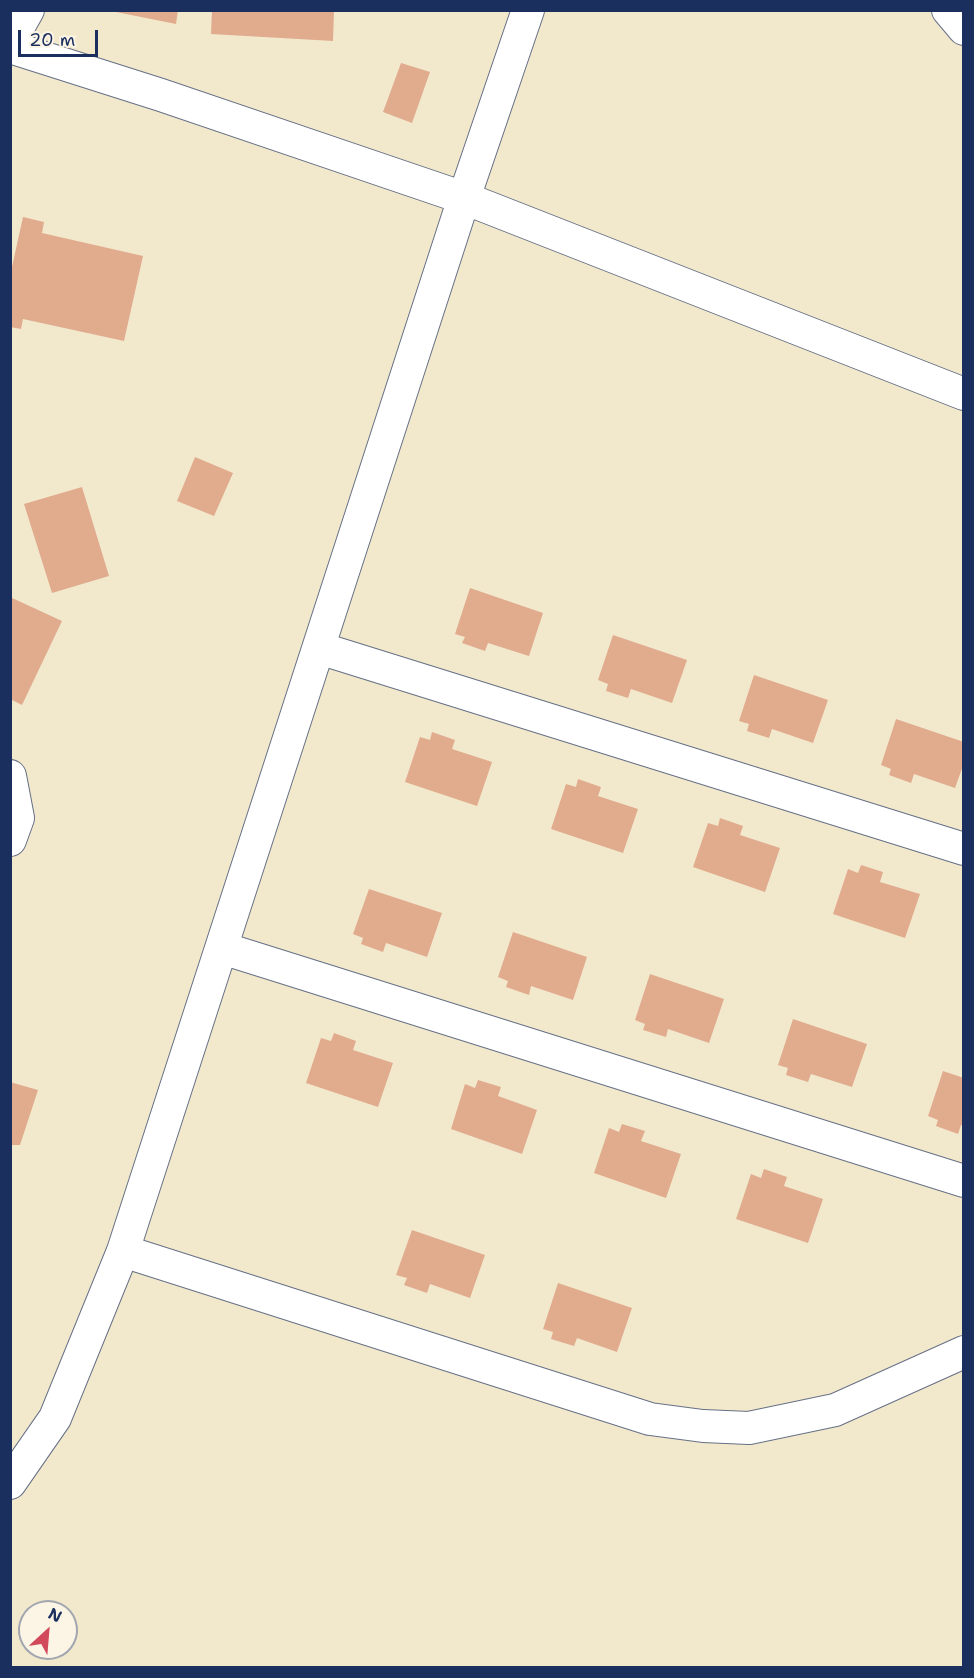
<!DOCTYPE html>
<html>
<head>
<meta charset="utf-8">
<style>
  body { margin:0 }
  #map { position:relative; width:974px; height:1678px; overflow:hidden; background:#f2e9cd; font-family:"Shantell Sans",sans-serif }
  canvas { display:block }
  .frame { position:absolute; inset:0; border:12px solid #1b2f5e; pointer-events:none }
  .north { position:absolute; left:18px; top:1600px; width:60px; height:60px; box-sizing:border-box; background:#fcf5e5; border:2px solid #a2a6af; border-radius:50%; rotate:26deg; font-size:16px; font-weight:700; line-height:24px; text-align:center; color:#1b2f5e }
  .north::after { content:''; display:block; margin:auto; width:21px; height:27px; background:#d1495b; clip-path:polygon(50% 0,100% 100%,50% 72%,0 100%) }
  .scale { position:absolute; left:18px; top:30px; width:80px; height:27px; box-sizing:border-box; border:3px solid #1b2f5e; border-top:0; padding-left:8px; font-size:18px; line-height:21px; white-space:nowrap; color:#1b2f5e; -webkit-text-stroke:4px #fcf5e5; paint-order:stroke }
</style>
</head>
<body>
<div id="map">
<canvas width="974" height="1678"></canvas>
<div class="frame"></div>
<div class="north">N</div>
<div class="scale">20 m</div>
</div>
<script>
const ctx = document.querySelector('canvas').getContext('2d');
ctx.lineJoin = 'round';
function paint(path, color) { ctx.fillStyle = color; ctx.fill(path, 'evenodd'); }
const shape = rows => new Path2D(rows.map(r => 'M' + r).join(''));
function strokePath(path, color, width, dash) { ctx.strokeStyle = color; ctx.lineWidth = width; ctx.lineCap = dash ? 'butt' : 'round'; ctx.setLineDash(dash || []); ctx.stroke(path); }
paint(shape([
  [106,10,178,10,176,24],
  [212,10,334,10,333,41,211,34],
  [401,63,430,72,412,123,383,112],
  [23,217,44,222,42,233,143,256,124,341,23,319,21,329,10,327,10,276],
  [195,457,233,473,214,516,177,501],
  [82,487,109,576,52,593,24,504],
  [470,588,543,613,529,656,488,643,485,651,462,643,465,637,455,634],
  [10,597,62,621,22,705,10,699],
  [613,635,687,660,672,703,631,689,628,698,606,691,608,684,598,680],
  [754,675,828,700,813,743,772,729,769,738,747,731,749,724,739,721],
  [896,719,964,742,964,763,955,788,914,774,911,783,889,775,891,769,881,765],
  [432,732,455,740,452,749,492,762,477,806,405,782,420,737,430,740],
  [578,779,601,787,598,796,638,809,623,853,551,829,566,784,576,787],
  [720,818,743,826,740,835,780,848,765,892,693,867,708,823,718,826],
  [861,865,883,872,880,882,920,894,905,938,833,914,848,869,858,873],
  [369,889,442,913,427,957,386,943,383,952,361,944,363,938,353,934],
  [513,932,587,957,573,1000,531,986,529,995,506,987,508,981,498,977],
  [650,974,724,999,709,1043,668,1029,666,1037,643,1030,645,1024,635,1020],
  [793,1019,867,1044,852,1087,811,1074,808,1082,786,1075,788,1068,778,1065],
  [334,1033,356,1041,353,1050,393,1063,378,1107,306,1083,321,1038,331,1041],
  [943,1071,964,1078,964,1126,961,1125,958,1134,936,1126,938,1120,928,1116],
  [478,1080,501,1087,498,1096,537,1110,522,1154,451,1129,465,1084,475,1088],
  [10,1082,38,1090,20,1145,10,1145],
  [622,1124,645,1131,641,1141,681,1154,666,1198,594,1173,609,1128,619,1132],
  [764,1169,787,1177,784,1186,823,1199,808,1243,736,1219,751,1174,761,1178],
  [412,1230,485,1255,470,1298,430,1284,427,1293,404,1285,407,1278,396,1275],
  [558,1283,632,1308,617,1352,577,1338,574,1346,551,1339,553,1332,543,1329]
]), '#e1ab8e');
const minor = shape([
  [948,10,964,29],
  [10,42,28,10],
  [10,47,161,95,464,198,964,394],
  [319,648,964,849],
  [10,776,18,818,10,840],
  [222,948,964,1181],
  [123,1251,650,1419,703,1426,749,1428,835,1410,964,1352],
  [10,1483,55,1418,123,1251,464,198,528,10]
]);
strokePath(minor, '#667085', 34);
strokePath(minor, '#fff', 32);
</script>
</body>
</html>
